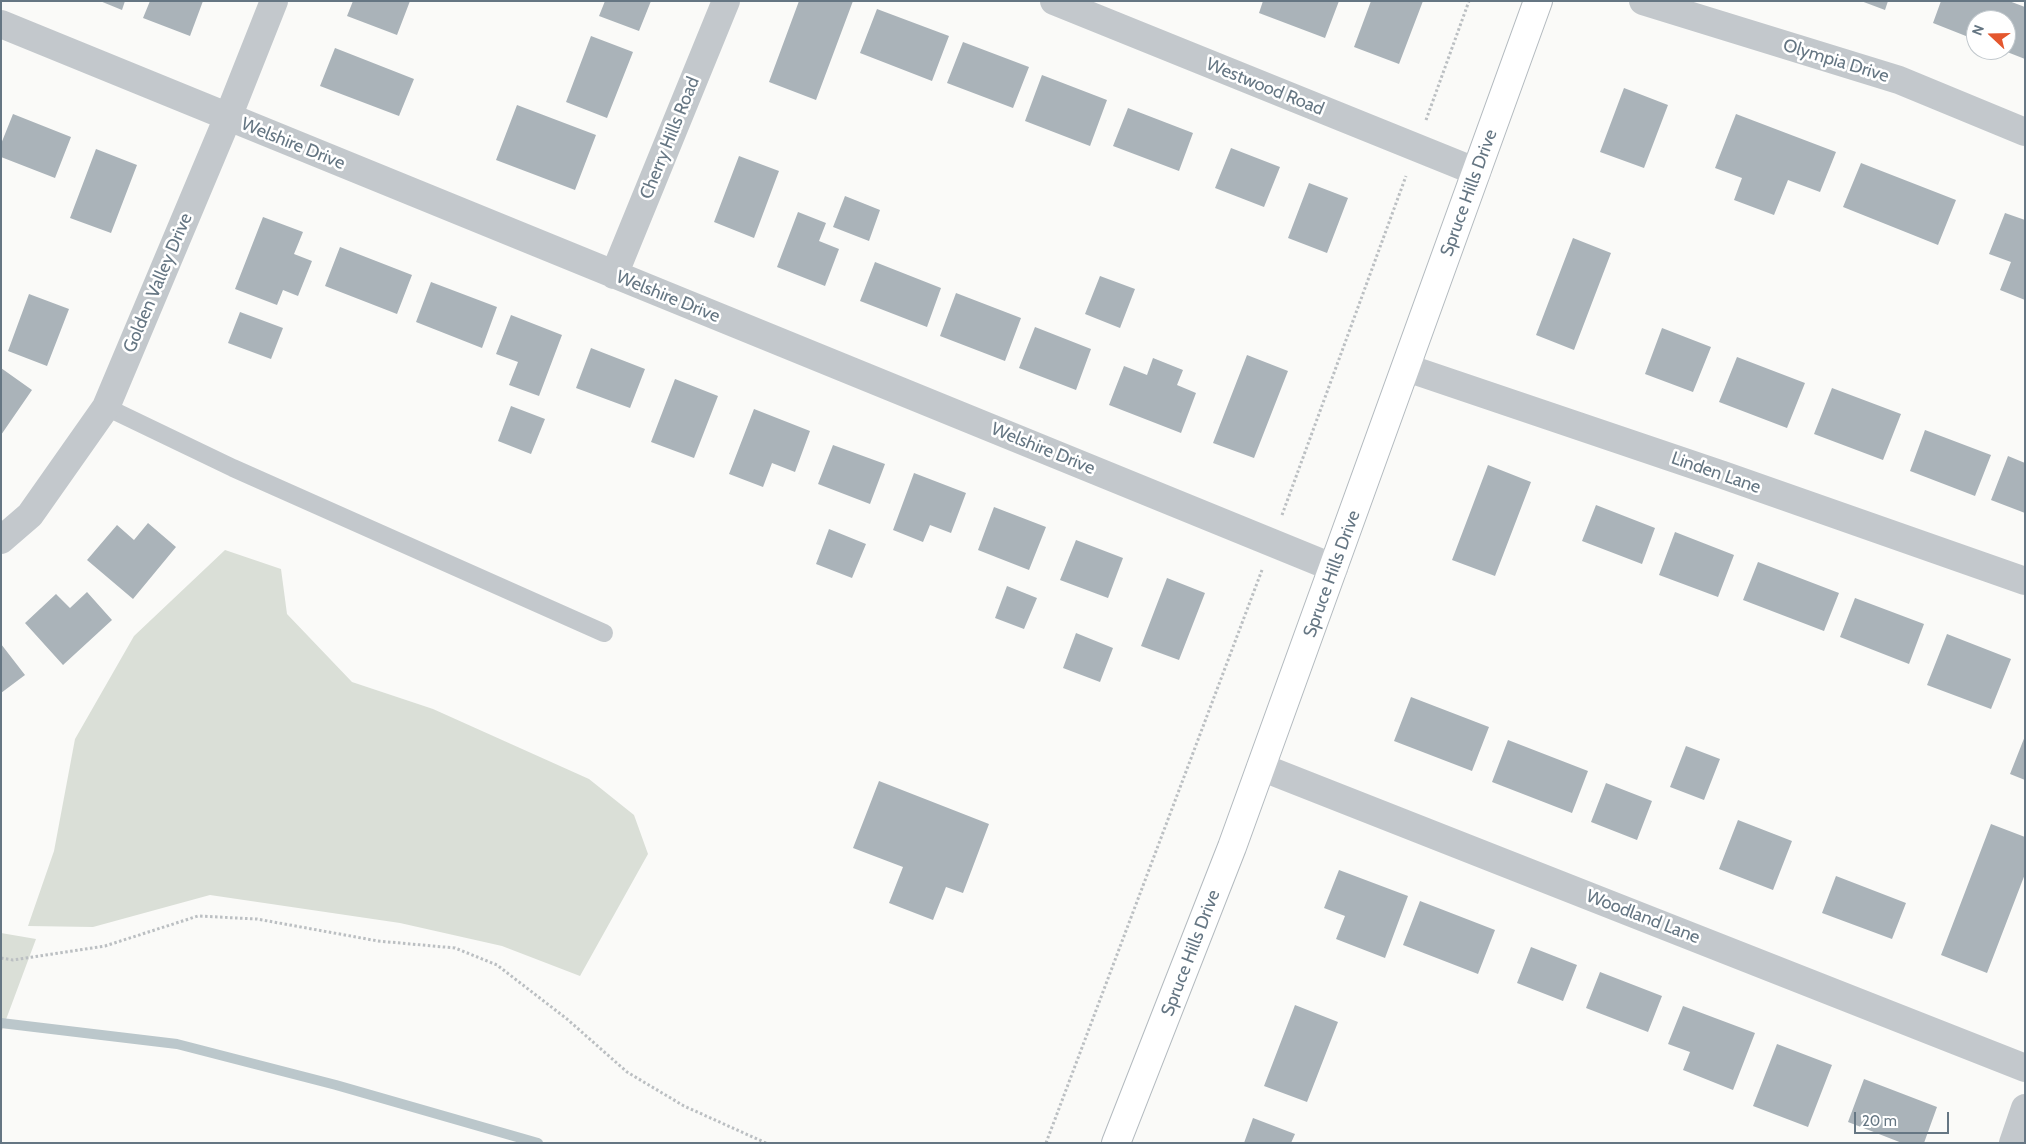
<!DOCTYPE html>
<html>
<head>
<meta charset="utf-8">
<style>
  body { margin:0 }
  #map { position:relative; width:2026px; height:1144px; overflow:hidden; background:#fafaf8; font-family:Cabin,sans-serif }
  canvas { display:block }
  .frame { position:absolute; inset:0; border:2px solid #657683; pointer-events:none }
  .north { position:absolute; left:1966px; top:10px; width:50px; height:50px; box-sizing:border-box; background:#fff; border:1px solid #c1c8cd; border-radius:50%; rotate:291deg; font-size:14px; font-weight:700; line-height:20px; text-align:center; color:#657683 }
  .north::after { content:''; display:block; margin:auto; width:18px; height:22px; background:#e4572e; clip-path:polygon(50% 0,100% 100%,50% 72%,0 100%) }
  .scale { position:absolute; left:1854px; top:1112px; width:95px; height:22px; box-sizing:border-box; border:2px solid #657683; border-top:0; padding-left:6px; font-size:15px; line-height:18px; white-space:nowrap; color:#657683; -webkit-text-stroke:4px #fff; paint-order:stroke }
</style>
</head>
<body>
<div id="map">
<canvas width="2026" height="1144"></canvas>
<div class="frame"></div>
<div class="north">N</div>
<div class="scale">20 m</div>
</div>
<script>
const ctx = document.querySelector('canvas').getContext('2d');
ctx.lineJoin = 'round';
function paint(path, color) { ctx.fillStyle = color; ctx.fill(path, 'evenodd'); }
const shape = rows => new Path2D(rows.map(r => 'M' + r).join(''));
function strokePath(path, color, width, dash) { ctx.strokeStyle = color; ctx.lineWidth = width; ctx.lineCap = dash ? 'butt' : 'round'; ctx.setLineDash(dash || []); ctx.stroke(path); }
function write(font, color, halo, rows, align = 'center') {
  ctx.font = font + ' Cabin,sans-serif'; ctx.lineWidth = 5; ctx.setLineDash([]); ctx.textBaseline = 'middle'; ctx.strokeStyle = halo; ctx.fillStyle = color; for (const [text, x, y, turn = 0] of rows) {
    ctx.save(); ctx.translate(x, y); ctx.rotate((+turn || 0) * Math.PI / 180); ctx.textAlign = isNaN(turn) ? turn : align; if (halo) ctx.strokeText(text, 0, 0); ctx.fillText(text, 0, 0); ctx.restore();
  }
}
paint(shape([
  [225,550,281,569,287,614,352,682,433,709,589,779,634,815,648,854,580,976,502,946,400,923,210,895,93,927,28,926,54,851,75,739,134,636],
  [1,933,36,939,1,1033]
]), '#dadfd7');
strokePath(shape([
  [1,1023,177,1044,336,1085,538,1143]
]), '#bbc7cb', 10);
paint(shape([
  [100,1,125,1,122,10],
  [150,1,203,1,190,36,143,18],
  [353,1,410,1,397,35,347,16],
  [605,1,651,1,639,31,599,16],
  [799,1,853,1,816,100,769,82],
  [1263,1,1339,1,1325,38,1259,13],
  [1371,1,1423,1,1399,64,1354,47],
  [1861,1,1888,1,1885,10],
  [1941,1,2009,1,2025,7,2025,59,2002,50,2006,50,2006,20,1976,20,1976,40,1933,23],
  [877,9,949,36,932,81,860,53],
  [591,36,633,52,607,118,566,102],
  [963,42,1029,67,1013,108,947,83],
  [335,48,414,79,399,116,320,86],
  [1042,75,1107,100,1090,146,1025,121],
  [1624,88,1668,105,1644,168,1600,152],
  [517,105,596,135,575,190,496,160],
  [1128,108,1193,133,1179,171,1113,146],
  [13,114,71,137,55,178,1,157,1,144],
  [1736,114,1836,152,1820,192,1788,180,1774,215,1734,200,1742,178,1715,168],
  [1231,148,1280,167,1264,207,1215,188],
  [96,149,137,165,111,233,70,218],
  [739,156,779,171,754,238,714,222],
  [1861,163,1956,200,1938,245,1843,207],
  [1309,183,1348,198,1327,253,1288,238],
  [845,196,880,210,869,241,833,227],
  [798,212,826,223,819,241,839,249,825,286,777,267],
  [2005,213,2025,220,2025,300,2000,290,2011,262,1989,254],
  [263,217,303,232,294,254,312,261,298,296,283,290,277,305,235,289],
  [1573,238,1611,253,1574,350,1536,335],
  [340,247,412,275,397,314,325,286],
  [875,262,941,288,927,327,860,301],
  [1100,276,1135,289,1120,328,1085,314],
  [431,282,497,307,482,348,416,322],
  [956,293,1021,318,1005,361,940,336],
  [29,294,69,309,47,366,8,351],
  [240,312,283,328,271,359,228,343],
  [511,315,562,335,539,396,509,385,518,362,496,354],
  [1035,327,1091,349,1076,390,1019,368],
  [1662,328,1711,347,1693,392,1645,374],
  [591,348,645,369,630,408,576,388],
  [1247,355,1288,371,1254,458,1213,443],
  [1737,357,1805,383,1787,428,1719,402],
  [1153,358,1183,370,1177,385,1196,393,1181,433,1109,405,1124,366,1147,375],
  [1,368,32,390,1,435],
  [675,379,718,396,694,458,651,442],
  [1832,388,1901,414,1883,460,1814,434],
  [511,406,545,419,531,454,498,441],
  [754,409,810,431,795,472,772,463,763,487,729,474],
  [1925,430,1991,455,1975,496,1910,471],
  [833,445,885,464,870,504,818,484],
  [2008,456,2025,463,2025,513,1991,500],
  [1488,465,1531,482,1495,576,1452,560],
  [914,473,966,493,951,533,930,525,923,542,893,530],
  [1596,505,1655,528,1642,564,1582,541],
  [994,507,1046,527,1029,570,978,550],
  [148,523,176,547,133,599,87,560,117,525,134,540],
  [829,529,866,544,852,578,816,564],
  [1675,532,1734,555,1718,597,1659,575],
  [1076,540,1123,558,1108,598,1060,580],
  [1758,562,1839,593,1824,631,1743,600],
  [1167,578,1205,593,1179,660,1141,646],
  [1007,586,1037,598,1024,629,995,618],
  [87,592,112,620,63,665,25,623,56,594,70,608],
  [1855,598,1924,624,1909,664,1840,637],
  [1076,633,1113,648,1100,682,1063,668],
  [1947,634,2011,659,1991,709,1927,685],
  [1,644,25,675,1,693],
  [1411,697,1489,727,1472,771,1394,741],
  [2025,736,2025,780,2010,774],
  [1508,740,1588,771,1572,813,1492,782],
  [1686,746,1720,759,1704,800,1670,787],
  [879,781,989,824,963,893,946,887,933,920,889,903,903,867,853,848],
  [1606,783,1652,801,1637,840,1591,822],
  [1738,820,1792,841,1773,890,1719,869],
  [1991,824,2025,837,2025,874,1987,973,1941,955],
  [1339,870,1408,896,1385,958,1336,939,1345,916,1324,908],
  [1836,876,1906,903,1892,939,1822,913],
  [1420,901,1495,930,1478,974,1403,945],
  [1531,947,1577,965,1563,1001,1517,983],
  [1600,972,1662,996,1648,1032,1586,1008],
  [1295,1005,1338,1022,1307,1102,1264,1086],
  [1683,1006,1755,1033,1733,1090,1683,1070,1690,1052,1668,1044],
  [1777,1044,1832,1065,1808,1127,1753,1106],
  [1864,1079,1937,1107,1924,1143,1902,1143,1848,1122],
  [1253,1118,1295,1134,1291,1143,1244,1143]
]), '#aab3b9');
const secondary = shape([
  [1116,1143,1232,847,1538,1]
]);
strokePath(secondary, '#b3babf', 30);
strokePath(shape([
  [1426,120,1469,1],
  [1282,515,1406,176],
  [1,958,13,960,105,946,198,916,257,919,378,941,455,948,497,965,567,1019,627,1072,684,1106,766,1143],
  [1046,1143,1262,570]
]), '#bbbfc2', 3, [2.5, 2.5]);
strokePath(shape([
  [106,407,233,468,604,633]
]), '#c3c8cc', 18);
strokePath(shape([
  [1054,1,1477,172],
  [1643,1,1899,80,2025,132],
  [1,24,1334,568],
  [614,275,726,1],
  [1407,368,1723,475,2025,581],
  [1,540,30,515,106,407,228,117,274,1],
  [1261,767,2025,1068],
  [2013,1143,2025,1108]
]), '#c3c8cc', 28);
strokePath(secondary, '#fff', 28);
write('18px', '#657683', '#fff', [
  ["Olympia Drive",1836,61,17],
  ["Westwood Road",1265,87,22],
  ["Cherry Hills Road",670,138,-68],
  ["Welshire Drive",293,144,22],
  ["Spruce Hills Drive",1469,193,-70],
  ["Golden Valley Drive",158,283,-67],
  ["Welshire Drive",668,297,22],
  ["Welshire Drive",1043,449,22],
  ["Linden Lane",1716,473,19],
  ["Spruce Hills Drive",1332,574,-70],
  ["Woodland Lane",1643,917,21],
  ["Spruce Hills Drive",1191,953,-69]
]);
</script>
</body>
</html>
